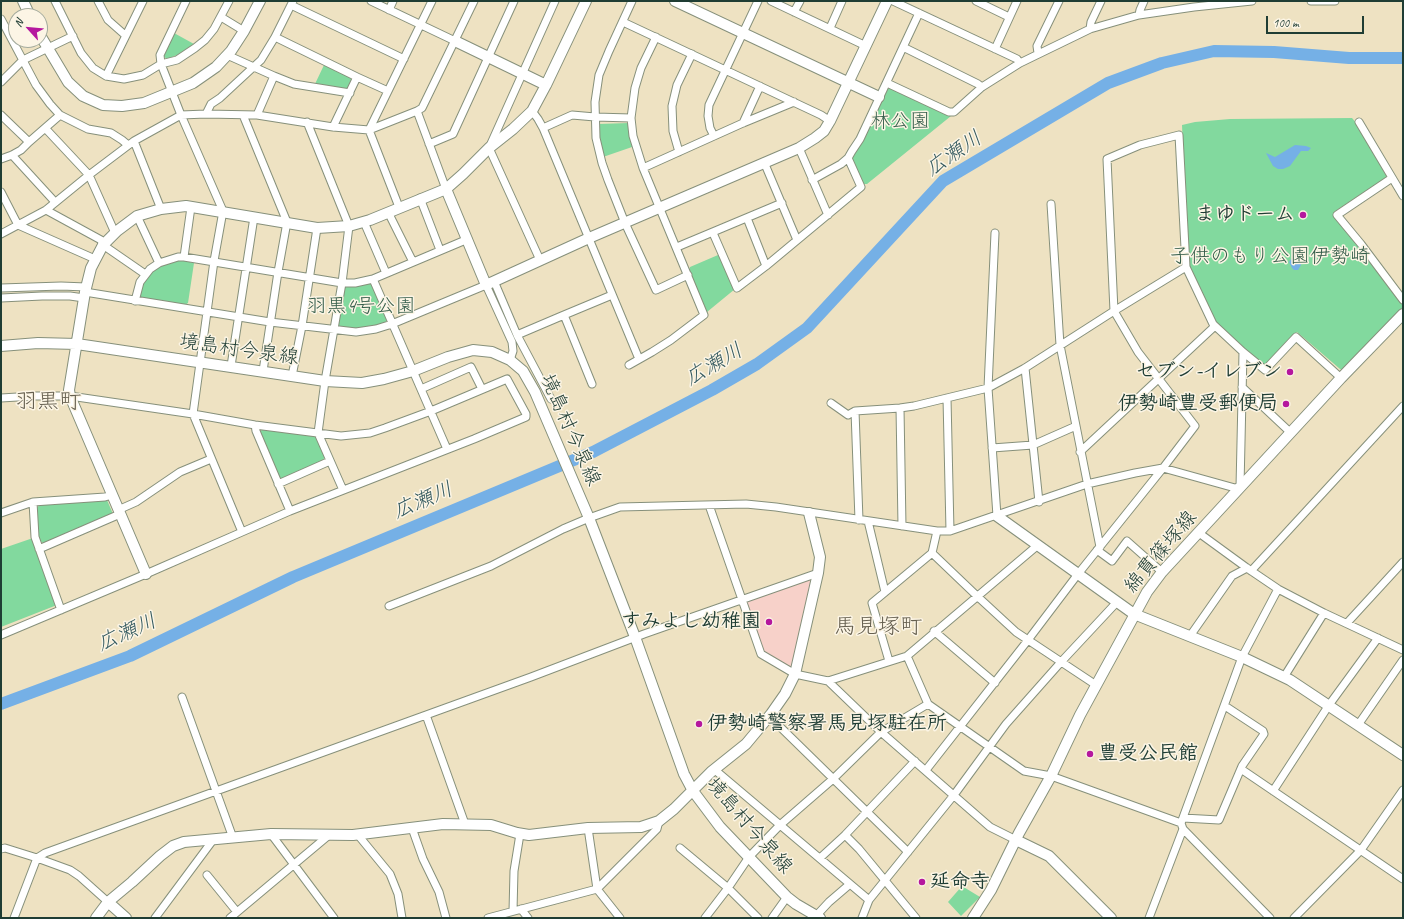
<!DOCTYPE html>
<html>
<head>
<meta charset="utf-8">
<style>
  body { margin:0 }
  #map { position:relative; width:1404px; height:919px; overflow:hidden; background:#eee2c2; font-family:Caveat,sans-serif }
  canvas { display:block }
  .frame { position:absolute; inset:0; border:2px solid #1f3d34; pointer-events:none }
  .north { position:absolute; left:8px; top:8px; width:40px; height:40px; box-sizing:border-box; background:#fcf5e5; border:1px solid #a4ab9e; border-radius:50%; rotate:297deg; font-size:11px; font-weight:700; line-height:16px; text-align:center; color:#1f3d34 }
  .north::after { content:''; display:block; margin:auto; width:14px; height:18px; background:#b5179e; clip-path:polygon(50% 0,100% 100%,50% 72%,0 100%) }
  .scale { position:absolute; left:1266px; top:16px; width:98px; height:18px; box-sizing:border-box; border:2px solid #1f3d34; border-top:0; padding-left:5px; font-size:12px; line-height:14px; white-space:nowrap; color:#1f3d34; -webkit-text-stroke:3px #fcf5e5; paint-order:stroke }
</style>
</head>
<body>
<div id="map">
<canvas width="1404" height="919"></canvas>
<div class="frame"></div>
<div class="north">N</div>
<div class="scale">100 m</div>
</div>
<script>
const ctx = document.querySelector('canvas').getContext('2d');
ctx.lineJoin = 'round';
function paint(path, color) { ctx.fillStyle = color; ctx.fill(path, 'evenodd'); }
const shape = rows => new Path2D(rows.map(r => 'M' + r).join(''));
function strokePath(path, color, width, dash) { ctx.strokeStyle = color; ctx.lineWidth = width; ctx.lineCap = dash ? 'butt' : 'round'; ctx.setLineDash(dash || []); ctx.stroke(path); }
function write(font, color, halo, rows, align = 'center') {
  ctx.font = font + ' Caveat,"Klee One",sans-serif'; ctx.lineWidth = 3; ctx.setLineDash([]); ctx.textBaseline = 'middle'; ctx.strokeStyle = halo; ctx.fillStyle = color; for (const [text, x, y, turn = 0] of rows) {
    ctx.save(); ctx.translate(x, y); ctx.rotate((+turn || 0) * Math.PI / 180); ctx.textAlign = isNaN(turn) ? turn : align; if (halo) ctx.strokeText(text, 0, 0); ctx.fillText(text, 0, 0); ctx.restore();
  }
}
paint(shape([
  [815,576,792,668,763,652,746,603,747,601]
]), '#f7d1c9');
paint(shape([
  [174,33,194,44,177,55,167,59,163,56],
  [324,65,350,77,352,82,349,87,345,89,315,84],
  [891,88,950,115,951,116,867,184,864,184,852,158,887,89],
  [1352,118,1359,126,1387,177,1334,212,1403,305,1403,307,1342,370,1340,369,1297,332,1265,367,1215,322,1188,265,1182,125,1195,122,1230,119],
  [629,123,632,147,603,157,598,124],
  [718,255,720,256,735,289,707,312,689,270,690,267],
  [181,260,194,263,188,303,185,305,141,298,139,295,141,286,152,272,159,267],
  [369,282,374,285,388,319,385,323,374,327,361,329,341,328,338,325,344,287,347,285],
  [262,429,314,435,316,437,325,457,323,460,282,479,279,477,260,433],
  [107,500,113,514,43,543,39,540,37,508,40,504],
  [33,538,57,605,1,627,1,549],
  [962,886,980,897,961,916,948,902]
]), '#82d99e');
paint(shape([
  [1295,145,1306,146,1311,148,1308,151,1301,151,1290,166,1283,169,1278,169,1273,166,1266,153,1275,157],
  [1302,249,1304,250,1300,258,1301,265,1298,270,1294,270,1292,268,1289,262,1296,253]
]), '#75b0e6');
strokePath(shape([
  [1,704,130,656,293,577,593,452,712,390,757,364,807,328,943,181,1108,83,1162,63,1214,51,1274,52,1349,58,1403,58]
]), '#75b0e6', 12);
const street = shape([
  [55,1,81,53,93,68,106,76,124,79,143,75,161,64,177,60,195,48,205,40,214,29,229,1],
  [98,1,108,20,125,35],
  [371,1,455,41],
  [632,1,609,51,599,75,595,102,596,138,602,163,608,180,625,223,656,290,688,275],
  [771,1,866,46],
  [893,1,1017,59,1020,63],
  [976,1,1009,17],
  [1311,1,1335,1],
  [291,5,404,59],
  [389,10,393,1],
  [794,12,800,1],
  [1139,15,1140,10,1144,1],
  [221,17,244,31],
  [1,19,36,85,50,104,60,115,88,129,111,133,122,140,128,145],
  [623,22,821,115,830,121],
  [830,28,842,1],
  [1090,29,1091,22,1101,1],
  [275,37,357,77,333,127],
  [903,47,978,84,982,87],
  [995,49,1017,1],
  [1038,53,1037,46,1059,1],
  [227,55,274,76,257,115],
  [106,76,143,1],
  [274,76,294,84,350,93],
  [357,77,388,91],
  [1,82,23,60,73,36],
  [887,83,949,112,954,112,982,87,1020,63,1090,29,1139,15,1194,7,1252,1],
  [417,111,446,189],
  [532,111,538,119,543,128,639,359],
  [206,114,211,104,220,98,261,60,275,37,293,1],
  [1,115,29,142,60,115],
  [243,115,287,222,278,272,263,371],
  [307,122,349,226,342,283,325,381,318,433,343,490],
  [1359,122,1403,196],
  [743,123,760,86],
  [45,128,89,175,115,233],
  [543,128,572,115,595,117,631,118],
  [714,136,710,128,708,116,709,105,758,1],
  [134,141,161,209],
  [429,144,453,134,514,1],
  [799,148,828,215],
  [679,152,673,131,672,106,677,85,692,54],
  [12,155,55,202],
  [1,159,12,155,21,150,29,142],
  [764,162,797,240],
  [643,168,743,123,794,102],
  [1392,178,1337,215,1361,244,1403,300],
  [812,180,841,164,848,158,852,151,860,139,919,13],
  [1,192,18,225,95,259],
  [420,198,440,250],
  [1051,204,1060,345,1100,547],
  [399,207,369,130,432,1],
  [46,210,101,240,103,245,145,274],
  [388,212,413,262],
  [137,216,159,263],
  [747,218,766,266],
  [364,222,386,273],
  [713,233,737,288,766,266,861,187,848,158],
  [995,233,988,388,997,516],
  [1,234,46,210,89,175,134,141,181,115,206,114,257,115,333,127,369,130,417,111,422,108,474,1],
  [677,247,782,203],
  [184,257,191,207],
  [540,260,489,148,555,1],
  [373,279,447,449],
  [494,281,517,335,551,399],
  [1,288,61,286,86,287],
  [85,292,270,322,356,332,376,329,392,324,486,285,512,342,513,351,510,360],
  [1,298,42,296,70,296,84,298],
  [135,301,140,282,150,269,159,263,178,257,184,257,342,283,355,283,373,279,468,239],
  [564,315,612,295],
  [517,335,564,315,592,384],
  [1243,352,1265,370,1296,337,1341,378],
  [629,365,652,352,671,340,704,315,643,168,633,136,631,118,635,88,641,68,656,37],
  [231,366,254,217],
  [1025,368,1039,502],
  [292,376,302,326,317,228],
  [1242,387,1291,433],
  [421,389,471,367,482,389],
  [1,398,34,396,70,396,193,414,255,425,341,436,370,433,385,428,431,411,507,379,526,414,526,417,474,439,290,511,242,532,193,414,214,261,223,211,181,115,161,64,160,55,186,1],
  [947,398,950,531],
  [831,403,848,415,855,411,900,408,914,406,988,388,1025,368,1114,311,1186,267],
  [900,408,902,526],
  [855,411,859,520],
  [255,425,256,431,290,511],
  [992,448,1033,445,1076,426],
  [1080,452,1215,326],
  [278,484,330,461],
  [33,502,35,537,61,610],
  [709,505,761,654,795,674,828,681,907,656,1038,545],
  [118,510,136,502,180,472,211,459],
  [1,513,33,502,105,497,112,495],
  [868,521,885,592],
  [937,531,932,553,977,596,1016,632,1096,685],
  [1199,533,1247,568,1278,589,1324,613,1403,650],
  [39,549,120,514],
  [1097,550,1112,561,1127,541,1162,572],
  [1251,571,1403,406],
  [389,606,491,566,563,529,589,518,620,507,746,504,776,507,937,531,950,531,1087,484,1135,473,1163,468,1235,488,1240,487,1243,352,1213,324,1186,267,1179,135,1140,145,1107,159,1114,311,1138,352,1195,426,1163,468,1078,574,1028,640,926,770],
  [1347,623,1403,562],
  [934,631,995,683],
  [1,635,146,574,242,532],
  [1190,636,1232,576,1247,568],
  [907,656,928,704],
  [889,661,872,603,932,553],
  [1284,677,1324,613],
  [828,681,881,732,990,827,1016,840],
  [182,697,233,838],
  [426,715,465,824],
  [769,716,908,852],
  [1358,725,1403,660],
  [1241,769,1403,879],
  [715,770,869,900],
  [1273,791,1329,705,1378,638],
  [1183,818,1219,820,1242,766,1264,734,1263,731,1225,706],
  [412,828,423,859,439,892,446,918],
  [588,828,597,889,620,918],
  [271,834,334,918],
  [358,835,390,874,398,894,402,918],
  [845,835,859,849,916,918],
  [680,848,728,888,758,918],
  [1,849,5,848,37,858,70,870,79,876,108,902],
  [820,858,845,835,915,761],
  [207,875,237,912],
  [521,909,528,918],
  [513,911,514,871,520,834],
  [816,916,829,902,850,884],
  [14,918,37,858,45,853,531,677,644,634,818,573],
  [155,918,213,840],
  [230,918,329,835],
  [488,918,597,889,657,829,659,821],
  [705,918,728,888,749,857,780,825,833,779,881,732,928,704,1024,771,1051,776,1181,823],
  [772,918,787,897],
  [862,918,869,900,954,795,1006,724,1061,662,1117,602],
  [1149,918,1183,829],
  [1270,918,1183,829,1181,823,1242,657,1278,589],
  [1294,918,1361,850,1403,790]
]);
const secondary = shape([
  [23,1,30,16],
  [675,1,879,97],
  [40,35,68,82,83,96,103,105,122,106,144,103,193,83,216,67,231,51,244,31,260,1],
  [455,41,546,85],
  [446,189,486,285,589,238,799,148,815,138,824,131,830,121,887,1],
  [1,346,38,343,77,344,325,381,362,383,384,379,413,371,448,357,473,350,492,352,510,360,523,371,535,392,589,518,635,637,684,774,693,791,720,827,787,897,796,904,820,918],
  [997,516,1134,614,1242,657,1290,680,1403,755],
  [146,574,70,396,69,390,85,292,91,268,103,245,117,231,137,216,161,209,186,206,317,228,349,226,370,220,446,189,463,174,489,148,513,129,532,111,546,85,586,1],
  [1016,840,1049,856,1111,918],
  [108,902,126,918],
  [96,918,108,902,132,882,160,856,173,846,184,842,271,834,353,835,443,824,491,825,517,833,529,835,588,828,641,827,659,821,674,809,711,772,746,744,771,714,785,694,795,674,818,573,820,557,809,513],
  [973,918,991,890,1019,833,1051,776,1080,715,1147,592,1162,572,1341,378,1403,314]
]);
strokePath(street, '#86907b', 9);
strokePath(secondary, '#86907b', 12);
strokePath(street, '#fff', 7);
strokePath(secondary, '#fff', 10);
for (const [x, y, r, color] of [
  [1303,215,4,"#b5179e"],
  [1290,372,4,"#b5179e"],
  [1286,404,4,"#b5179e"],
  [769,622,4,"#b5179e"],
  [699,724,4,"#b5179e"],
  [1090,754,4,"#b5179e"],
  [922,882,4,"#b5179e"]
]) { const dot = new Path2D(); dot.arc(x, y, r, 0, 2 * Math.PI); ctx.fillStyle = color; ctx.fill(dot); strokePath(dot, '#fcf5e5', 1.5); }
write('20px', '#335c49', '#fcf5e5', [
  ["林公園",900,122],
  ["子供のもり公園伊勢崎",1270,257],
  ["羽黒4号公園",361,307]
]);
write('bold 20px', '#1f3d34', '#fcf5e5', [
  ["まゆドーム",1295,215],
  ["セブン-イレブン",1282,372],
  ["伊勢崎豊受郵便局",1278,404],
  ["すみよし幼稚園",761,622],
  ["伊勢崎警察署馬見塚駐在所",707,724,"left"],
  ["豊受公民館",1098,754,"left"],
  ["延命寺",930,882,"left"]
], 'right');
write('20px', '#1f3d34', '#fcf5e5', [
  ["境島村今泉線",239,350,8],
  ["境島村今泉線",570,430,66],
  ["綿貫篠塚線",1161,552,-50],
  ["境島村今泉線",749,826,49]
]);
write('italic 21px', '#345a60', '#fcf5e5', [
  ["広瀬川",954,154,-34],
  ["広瀬川",714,365,-30],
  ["広瀬川",423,501,-23],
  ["広瀬川",127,633,-24]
]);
write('22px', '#666050', '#fcf5e5', [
  ["羽黒町",48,402],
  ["馬見塚町",878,627]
]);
</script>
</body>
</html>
